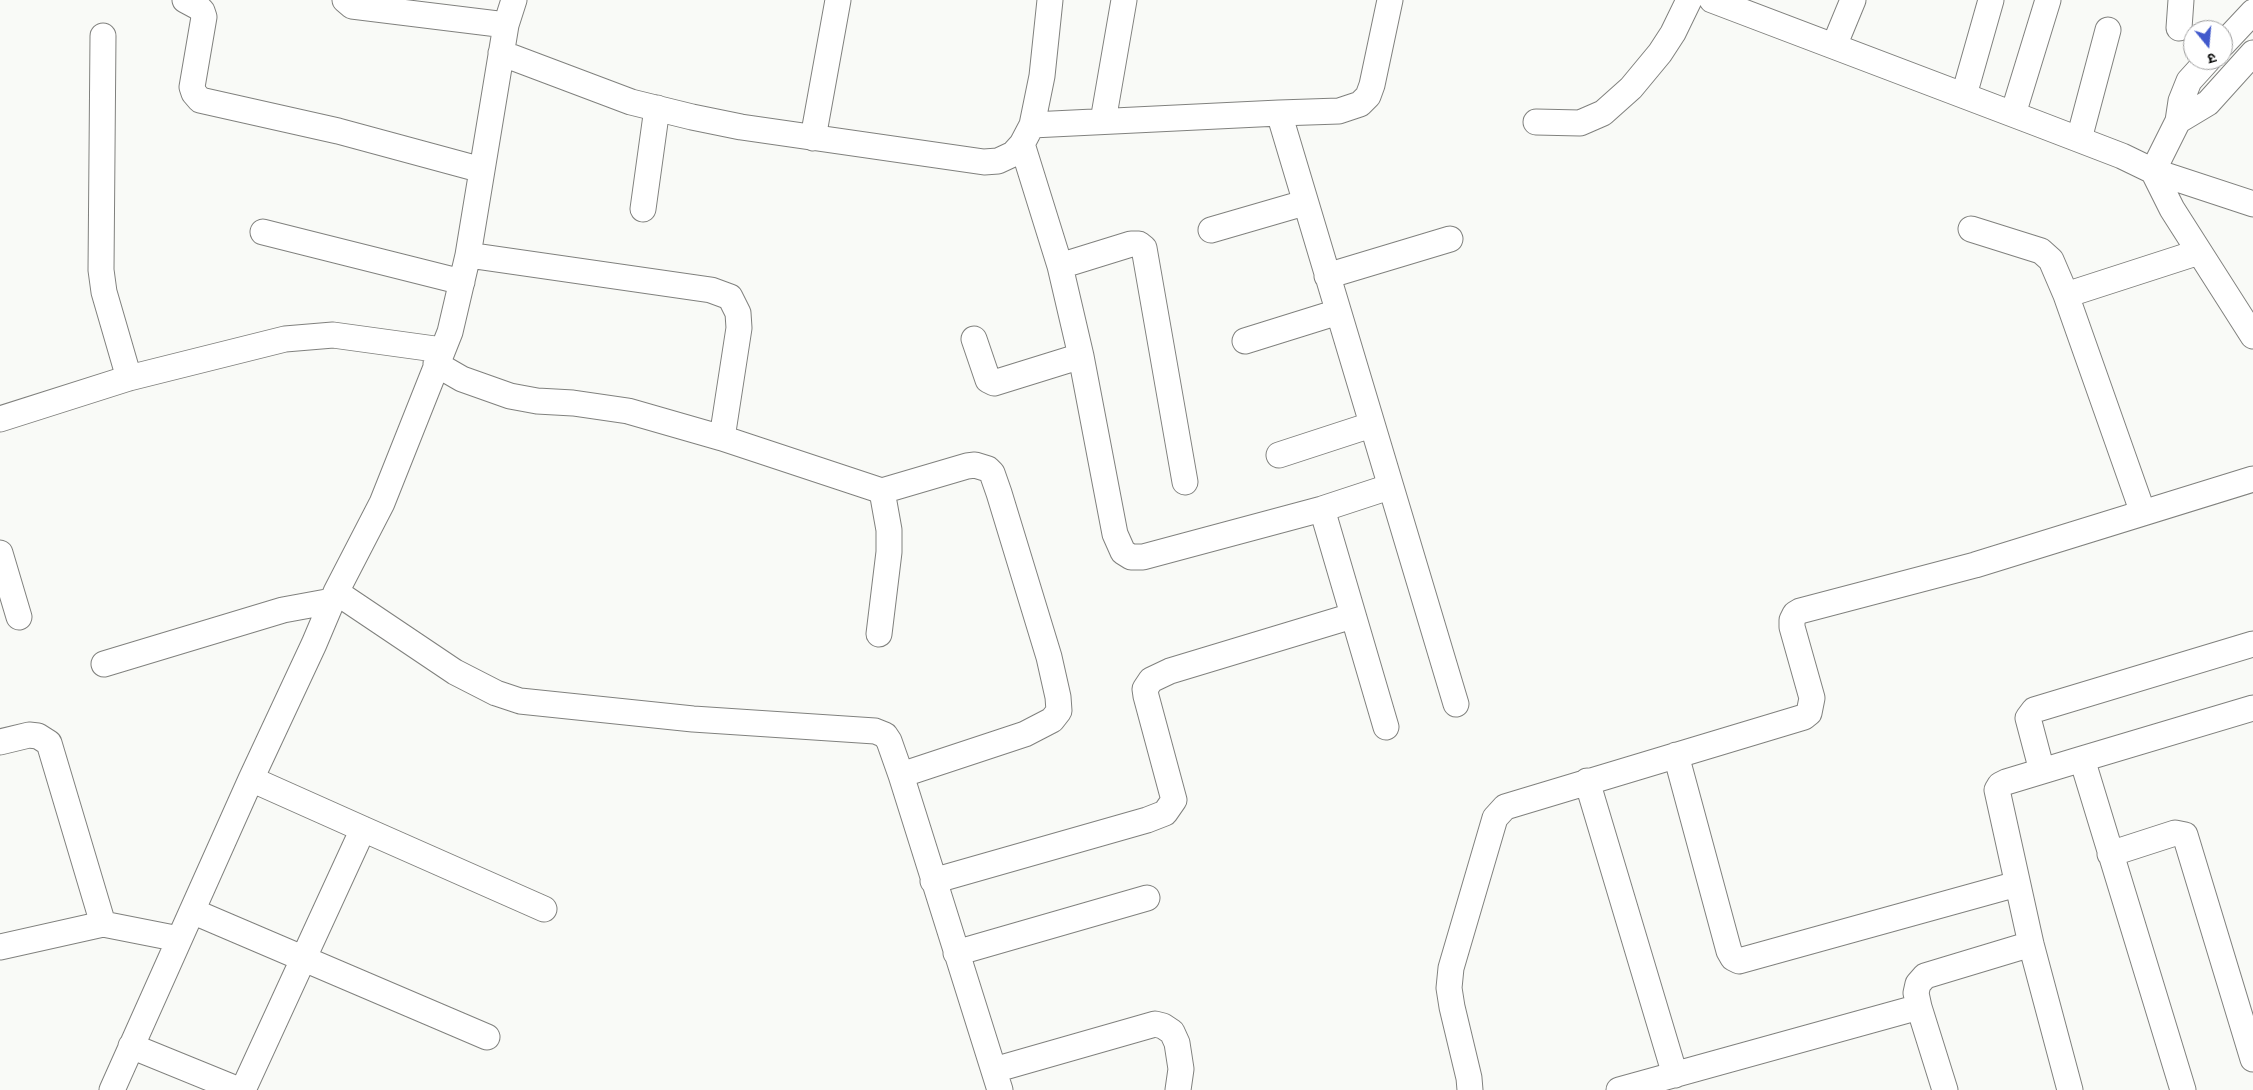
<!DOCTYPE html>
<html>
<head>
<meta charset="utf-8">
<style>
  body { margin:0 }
  #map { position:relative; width:2253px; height:1090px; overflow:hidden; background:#f9faf7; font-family:"Roboto Condensed","Noto Sans Devanagari",sans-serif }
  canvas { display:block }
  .north { position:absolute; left:2183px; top:20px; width:50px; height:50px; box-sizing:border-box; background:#fff; border:1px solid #9e9e9e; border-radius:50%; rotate:163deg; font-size:14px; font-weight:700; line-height:20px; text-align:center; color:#0c0d0c }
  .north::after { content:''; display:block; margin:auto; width:18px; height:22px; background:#4159cc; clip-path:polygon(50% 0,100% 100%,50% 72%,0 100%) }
</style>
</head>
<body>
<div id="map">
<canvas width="2253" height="1090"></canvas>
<div class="north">उ</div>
</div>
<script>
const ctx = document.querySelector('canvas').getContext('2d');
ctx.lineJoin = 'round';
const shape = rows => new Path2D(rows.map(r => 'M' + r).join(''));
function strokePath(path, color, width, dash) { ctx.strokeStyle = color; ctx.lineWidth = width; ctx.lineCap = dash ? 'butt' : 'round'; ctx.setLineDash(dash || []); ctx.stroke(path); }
const minor = shape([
  [185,0,198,7,202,11,204,17,192,87,194,93,200,100,338,131,482,170],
  [345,0,352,6,506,25],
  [1390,0,1372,85,1368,96,1360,104,1339,111,1279,113,1456,704],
  [1712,0,2036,123,2122,156,2153,171,2172,209,2253,336],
  [2179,28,2181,0],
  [103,36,101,270,104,292,129,378],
  [2223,44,2253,12],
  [1834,46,1853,0],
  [501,53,631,102,692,117,741,127,984,162,998,161,1013,154,1022,144,1032,125,1042,76,1050,0],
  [2208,60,2189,81,2181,101,2178,121,2153,171,2253,204],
  [1964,95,1991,0],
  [2013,114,2048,0],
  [1103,121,1124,0],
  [2178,121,2208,103,2253,53],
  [1536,122,1580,123,1603,113,1631,88,1660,53,1673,33,1689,0],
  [1032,125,1279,113],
  [813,138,838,0],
  [2079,139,2108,30],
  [1022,144,1060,266,1081,356,1115,534,1123,552,1131,557,1143,557,1322,509,1389,487],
  [643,209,657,108],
  [1971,229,2041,251,2051,260,2066,295,2143,513],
  [1211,230,1304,203],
  [263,232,462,282],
  [468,255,711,290,730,297,738,313,739,328,722,438],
  [1060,266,1131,244,1139,244,1144,248,1185,482],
  [1327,276,1450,239],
  [2066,295,2199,252],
  [974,339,988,380,994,383,1081,356],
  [1245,341,1338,312],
  [436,364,462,379,510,396,537,401,573,403,628,411,722,438,882,491,967,466,975,465,988,469,992,473,999,493,1049,657,1058,697,1059,711,1052,720,1025,734,901,775],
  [0,419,129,378,285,339,333,335,442,350],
  [1279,455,1371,425],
  [1322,509,1386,727],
  [0,553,19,617],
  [336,592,455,672,496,693,520,701,693,719,875,731,885,735,889,741,901,775,1000,1090],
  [879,634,889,552,889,530,882,491],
  [104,664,283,610,332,601],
  [0,742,29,735,38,736,49,743,103,924],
  [1676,755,1729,951,1733,958,1739,961,2017,884],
  [2042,771,2028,718,2034,710,2253,644],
  [1587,781,1675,1075],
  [363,829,544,909],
  [2110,854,2175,833,2185,835,2253,1059],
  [933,881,1147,820,1165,813,1174,800,1146,696,1145,689,1151,680,1170,671,1352,616],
  [192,911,487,1037],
  [0,947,103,924,179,939],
  [956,953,1147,898],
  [1919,1007,1945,1090],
  [131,1046,239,1090],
  [994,1070,1155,1024,1163,1026,1172,1032,1177,1043,1181,1069,1178,1090],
  [112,1090,251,779,314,644,336,592,382,503,450,332,468,255,506,25,514,0],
  [243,1090,363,829,251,779],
  [1470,1090,1469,1078,1452,1007,1449,988,1451,968,1495,818,1505,807,1804,717,1809,713,1812,698,1792,627,1792,620,1795,614,1800,611,1975,565,2253,479],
  [1619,1090,1919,1007,1916,993,1918,984,1925,976,2031,944],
  [2070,1090,2031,944,1997,790,2000,785,2006,782,2082,759],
  [2183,1090,2082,759,2253,708]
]);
strokePath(minor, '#80817e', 27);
strokePath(minor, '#fff', 25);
</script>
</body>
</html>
